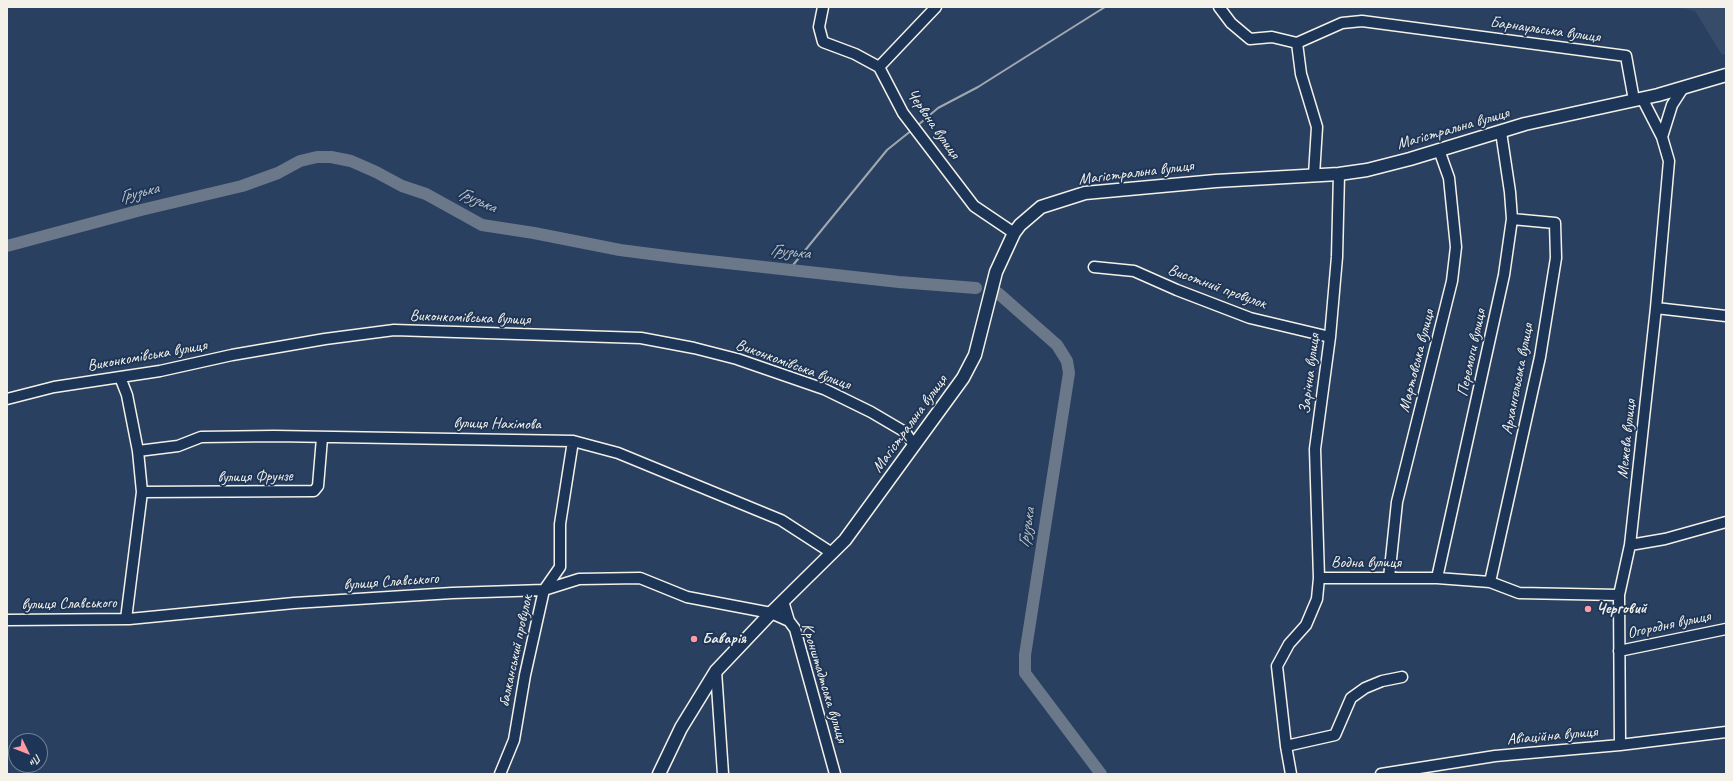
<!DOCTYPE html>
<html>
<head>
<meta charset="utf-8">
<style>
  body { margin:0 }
  #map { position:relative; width:1733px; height:781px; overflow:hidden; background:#2a4060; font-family:Caveat,sans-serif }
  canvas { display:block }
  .frame { position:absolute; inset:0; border:8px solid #f4f1e8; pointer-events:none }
  .north { position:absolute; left:8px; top:733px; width:40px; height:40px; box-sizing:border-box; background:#1d3557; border:1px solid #738091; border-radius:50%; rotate:133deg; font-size:11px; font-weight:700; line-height:16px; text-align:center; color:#f4f1e8 }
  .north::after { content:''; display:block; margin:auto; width:14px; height:18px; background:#ff9aa2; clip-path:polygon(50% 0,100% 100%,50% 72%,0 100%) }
</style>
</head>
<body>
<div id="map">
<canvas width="1733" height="781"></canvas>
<div class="frame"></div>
<div class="north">Пн</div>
</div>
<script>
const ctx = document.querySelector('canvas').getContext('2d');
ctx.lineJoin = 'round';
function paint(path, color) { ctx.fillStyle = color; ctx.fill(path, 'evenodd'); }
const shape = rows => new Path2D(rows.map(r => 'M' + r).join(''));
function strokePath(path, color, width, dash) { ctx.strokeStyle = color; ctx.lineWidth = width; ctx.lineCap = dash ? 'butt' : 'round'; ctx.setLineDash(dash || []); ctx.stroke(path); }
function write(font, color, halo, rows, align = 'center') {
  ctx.font = font + ' Caveat,sans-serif'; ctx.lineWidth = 4; ctx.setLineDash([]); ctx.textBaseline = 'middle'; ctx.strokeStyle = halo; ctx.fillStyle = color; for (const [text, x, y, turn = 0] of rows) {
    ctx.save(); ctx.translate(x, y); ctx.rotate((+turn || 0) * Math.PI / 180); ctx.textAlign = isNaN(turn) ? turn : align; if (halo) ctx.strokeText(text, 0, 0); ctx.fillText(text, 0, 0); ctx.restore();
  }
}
paint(shape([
  [1674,7,1726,7,1726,53,1722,55,1695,11]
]), '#374c69');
strokePath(shape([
  [917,126,938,108,978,87,1105,7],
  [789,270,887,150,912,130]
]), '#a1a8b0', 2);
strokePath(shape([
  [7,246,141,210,242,186,278,173,300,161,317,157,331,157,351,161,376,172,402,186,426,194,482,225,534,233,620,250,682,258,899,282,976,288],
  [998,293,1057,345,1067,361,1069,373,1025,655,1025,673,1101,774]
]), '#6a788a', 12);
const minor = shape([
  [823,7,819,27,823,42,855,54,879,67,903,113,974,206,1014,233],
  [1219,7,1231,23,1250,39,1272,37,1297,43,1342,23,1362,21,1626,56,1634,100],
  [1297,43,1301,74,1317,127,1314,175],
  [879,67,936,7],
  [1662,137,1672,105,1683,88],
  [1094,267,1134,271,1177,290,1250,318,1330,337],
  [1656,308,1726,316],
  [120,377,127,395,138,451,142,492,126,619],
  [7,399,54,387,160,371,232,355,325,339,394,330,641,338,694,348,737,359,824,389,871,412,905,432,914,445],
  [138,451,178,446,201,437,274,436,573,441,618,453,781,520,832,553],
  [142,492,314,491,318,486,322,438],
  [1630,545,1665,539,1726,522],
  [1319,578,1437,578,1490,582,1519,593,1619,595],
  [1389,578,1397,502,1452,281,1456,247,1449,178,1439,150],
  [1437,578,1504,275,1512,219,1510,192,1501,132],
  [1490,582,1540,357,1556,258,1555,223,1512,219],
  [783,601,789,621,795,629,835,774],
  [7,620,129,619,294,603,452,593,544,590,579,579,640,578,687,597,771,613,789,621],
  [1619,651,1726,629],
  [716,671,723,774],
  [1620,745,1619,595,1630,545,1656,308,1669,161,1662,137,1642,98],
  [1286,746,1335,735,1351,698,1365,688,1382,681,1402,677],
  [500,774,514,740,525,675,544,590,560,567,560,524,573,441],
  [1291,774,1286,746,1277,666,1289,644,1306,625,1317,599,1319,578,1315,449,1330,337,1337,257,1339,174],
  [1381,774,1495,756,1620,745,1726,732]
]);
const major = shape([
  [659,774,681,728,716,671,771,613,845,540,963,378,975,355,996,272,1014,233,1020,225,1041,207,1085,193,1216,181,1339,174,1367,170,1410,159,1525,124,1658,95,1726,75]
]);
strokePath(minor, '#f4f1e8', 13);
strokePath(major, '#f4f1e8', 15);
strokePath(minor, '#1d3557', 10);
strokePath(major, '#1d3557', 12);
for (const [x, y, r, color] of [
  [1588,609,4,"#ff9aa2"],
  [694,639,4,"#ff9aa2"]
]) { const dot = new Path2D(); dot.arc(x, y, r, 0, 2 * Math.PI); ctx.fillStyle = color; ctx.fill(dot); strokePath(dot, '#1d3557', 1.5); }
write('16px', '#f4f1e8', '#1d3557', [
  ["Барнаульська вулиця",1545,30,8],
  ["Червона вулиця",933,124,55],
  ["Магістральна вулиця",1453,129,-16],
  ["Магістральна вулиця",1136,173,-7],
  ["Висотний провулок",1217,287,20],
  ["Виконкомівська вулиця",470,318,2],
  ["Перемоги вулиця",1472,353,-78],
  ["Виконкомівська вулиця",147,356,-10],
  ["Мартовська вулиця",1417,361,-76],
  ["Виконкомівська вулиця",793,365,20],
  ["Зарічна вулиця",1310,374,-83],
  ["Архангельська вулиця",1518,379,-79],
  ["вулиця Нахімова",497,424,1],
  ["Магістральна вулиця",910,424,-54],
  ["Межева вулиця",1627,439,-84],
  ["вулиця Фрунзе",255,477,-1],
  ["Водна вулиця",1366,563],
  ["вулиця Славського",391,582,-4],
  ["вулиця Славського",69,604,-1],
  ["Огородня вулиця",1669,625,-12],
  ["балканський провулок",516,651,-78],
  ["Кронштадтська вулиця",824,683,73],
  ["Авіаційна вулиця",1552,736,-5]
]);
write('bold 16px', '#f4f1e8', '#1d3557', [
  ["Черговий",1596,609],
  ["Баварія",702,639]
], 'left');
write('italic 17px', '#bdc1c2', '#1d3557', [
  ["Грузька",139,193,-14],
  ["Грузька",477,200,25],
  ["Грузька",790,252,6],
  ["Грузька",1027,528,-81]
]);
</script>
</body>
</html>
